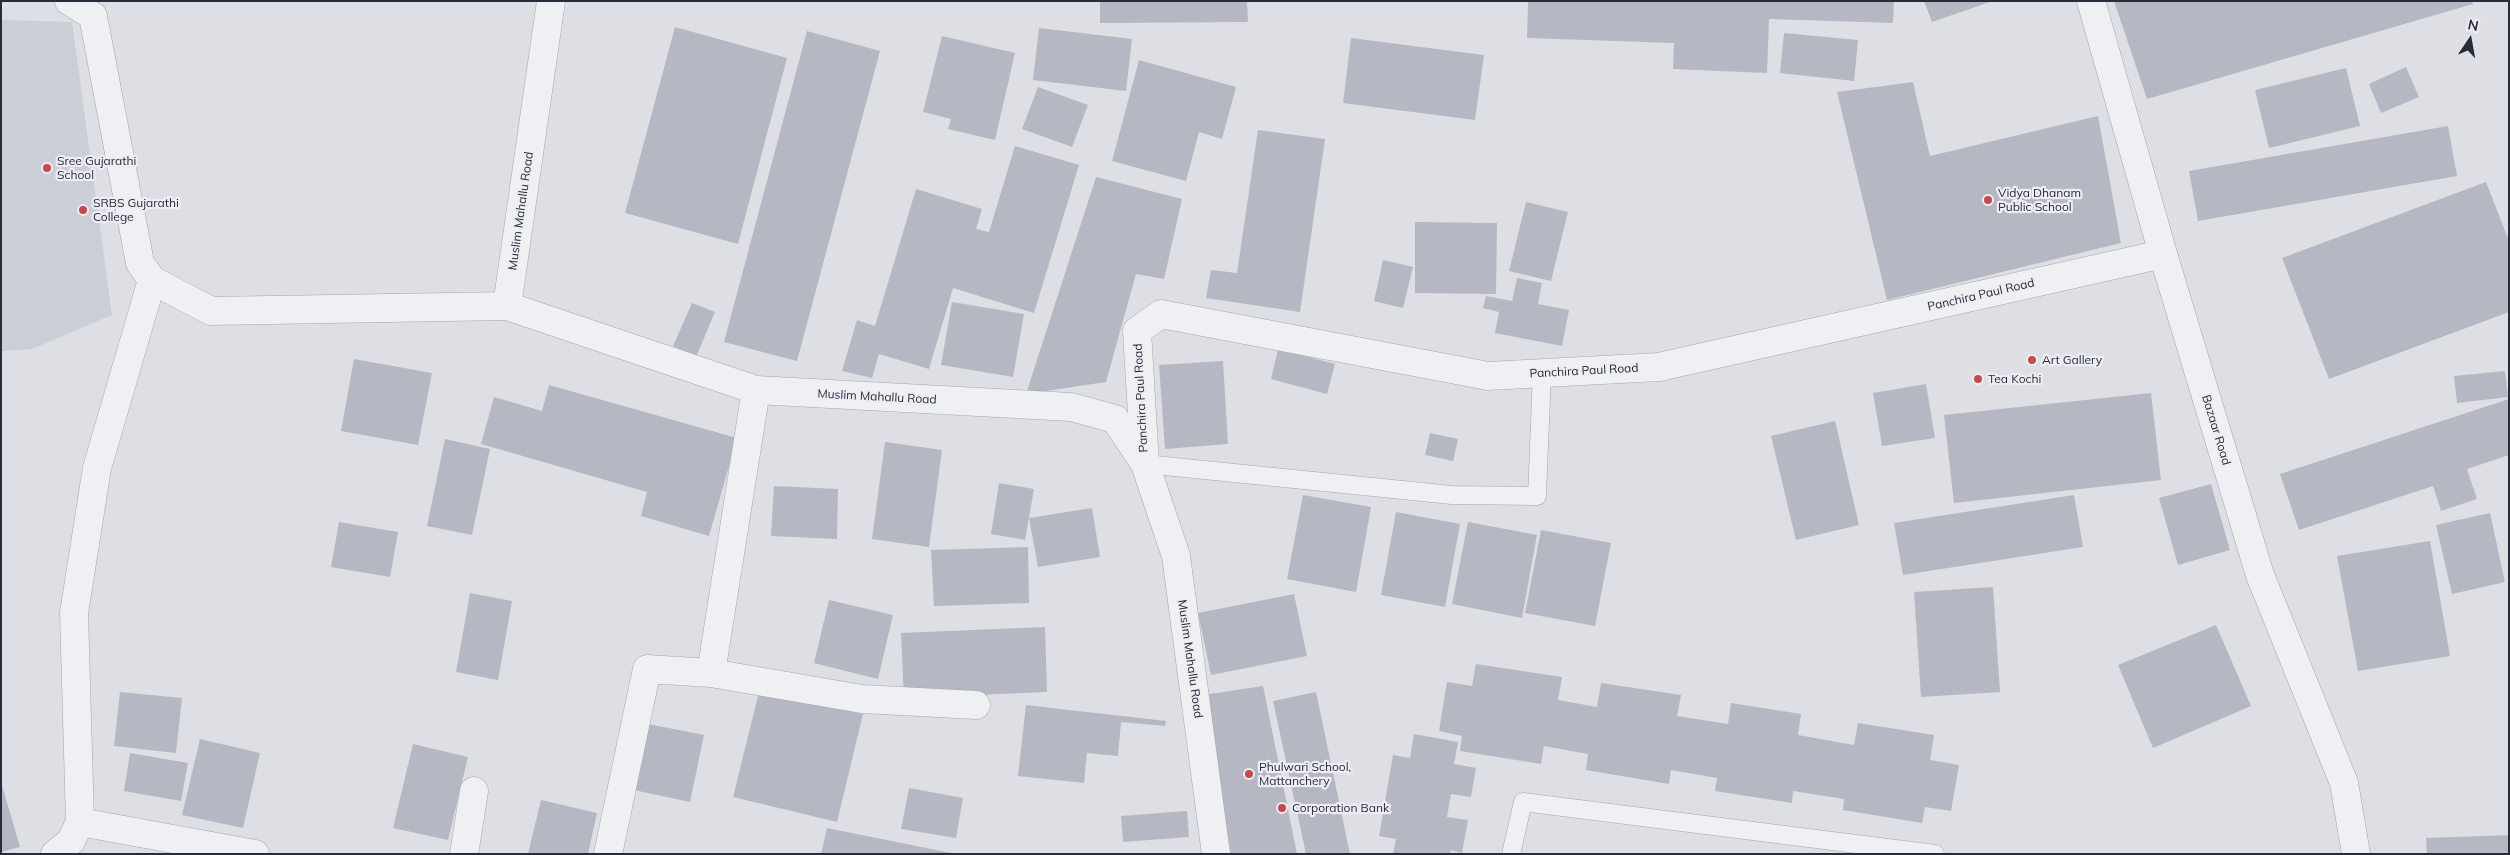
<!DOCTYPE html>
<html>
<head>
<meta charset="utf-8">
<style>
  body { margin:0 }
  #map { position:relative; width:2510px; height:855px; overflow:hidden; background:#dddfe5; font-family:Mulish,sans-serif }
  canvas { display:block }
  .frame { position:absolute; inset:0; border:2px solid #282c3a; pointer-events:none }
  .north { position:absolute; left:2445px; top:15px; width:50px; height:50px; -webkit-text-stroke:4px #eceef3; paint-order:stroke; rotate:12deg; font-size:14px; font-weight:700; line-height:20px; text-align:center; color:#282c3a }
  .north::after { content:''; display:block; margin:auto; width:18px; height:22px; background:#282c3a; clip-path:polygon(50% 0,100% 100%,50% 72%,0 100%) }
</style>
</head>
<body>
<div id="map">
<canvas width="2510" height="855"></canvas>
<div class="frame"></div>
<div class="north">N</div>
</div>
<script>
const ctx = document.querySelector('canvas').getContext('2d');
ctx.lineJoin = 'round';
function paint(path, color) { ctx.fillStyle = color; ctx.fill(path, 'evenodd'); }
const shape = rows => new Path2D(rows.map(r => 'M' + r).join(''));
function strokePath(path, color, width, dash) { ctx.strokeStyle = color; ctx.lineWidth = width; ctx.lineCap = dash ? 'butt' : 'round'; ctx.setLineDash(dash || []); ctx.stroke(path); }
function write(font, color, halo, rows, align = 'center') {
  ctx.font = font + ' Mulish,sans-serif'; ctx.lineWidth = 4.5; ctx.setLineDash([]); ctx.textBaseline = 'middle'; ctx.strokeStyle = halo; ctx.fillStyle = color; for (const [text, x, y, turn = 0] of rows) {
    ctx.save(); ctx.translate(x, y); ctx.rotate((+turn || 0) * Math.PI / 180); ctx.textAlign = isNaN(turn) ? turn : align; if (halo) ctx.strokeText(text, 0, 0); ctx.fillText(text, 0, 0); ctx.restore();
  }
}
paint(shape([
  [1,20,72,22,112,315,32,349,1,351]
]), '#cbced6');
paint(shape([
  [1100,1,1247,1,1248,22,1100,23],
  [1528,1,1894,1,1893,23,1769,19,1767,73,1673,69,1674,43,1527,38],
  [1924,1,1990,1,1990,2,1932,22],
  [2114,1,2472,1,2473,4,2147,99],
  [675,27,787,58,738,244,625,213],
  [1039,28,1132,39,1126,91,1033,80],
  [807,31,880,51,797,361,724,342],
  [1784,33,1858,40,1854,81,1780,73],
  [942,36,1015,53,995,140,948,129,951,119,923,112],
  [1351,38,1484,55,1475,120,1343,103],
  [1139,60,1236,87,1222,139,1199,132,1186,181,1112,161],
  [2406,67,2419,97,2381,113,2369,84],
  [2346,68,2360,126,2269,148,2255,90],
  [1913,82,1930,156,2098,116,2121,243,1887,300,1837,92],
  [1038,87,1088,105,1072,147,1022,129],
  [2448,126,2457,176,2198,221,2189,171],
  [1258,130,1325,139,1300,312,1206,298,1211,270,1237,273],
  [1015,146,1079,165,1034,313,953,288,929,369,879,354,872,378,842,371,857,320,875,326,916,189,982,209,976,229,989,232],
  [1096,177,1182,199,1164,279,1136,274,1106,382,1026,394],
  [2486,182,2509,241,2509,312,2329,379,2282,258],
  [1526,202,1568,212,1551,281,1509,271],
  [1415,222,1497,223,1496,294,1415,293],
  [1383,260,1413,267,1403,308,1374,301],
  [1517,278,1542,283,1538,304,1569,310,1562,346,1495,333,1499,312,1483,308,1486,296,1512,301],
  [952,302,1024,314,1013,377,941,365],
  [692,303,715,312,696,357,673,346],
  [1278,349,1335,364,1327,394,1271,379],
  [354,359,432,373,418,445,341,431],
  [1223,361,1228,444,1165,449,1159,365],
  [2505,371,2508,397,2457,403,2454,376],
  [1926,384,1935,438,1882,446,1873,393],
  [549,385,737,438,709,536,641,516,647,492,481,444,494,397,542,411],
  [2151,393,2161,480,1954,503,1944,415],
  [2509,399,2509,455,2467,469,2477,499,2441,511,2433,486,2299,530,2280,474],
  [1835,421,1859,525,1796,540,1771,436],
  [1430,433,1458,439,1453,461,1425,455],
  [445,439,490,449,472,535,427,526],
  [885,442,942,450,929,547,872,539],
  [999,483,1034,489,1025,540,991,534],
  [2211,484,2230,550,2178,565,2159,498],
  [774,486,838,489,837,539,771,536],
  [1303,495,1371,507,1356,592,1287,579],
  [2074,495,2083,547,1903,575,1894,523],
  [1092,508,1100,557,1038,567,1029,518],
  [1396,512,1460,524,1445,607,1381,595],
  [2490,513,2505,582,2452,594,2436,525],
  [339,522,398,532,390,577,331,567],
  [1468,522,1537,535,1522,618,1452,604],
  [1541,530,1611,543,1595,626,1525,613],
  [2430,541,2450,656,2358,671,2337,556],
  [1028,547,1029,603,934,606,931,550],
  [1993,587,2000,692,1921,697,1914,592],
  [470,593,512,601,498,680,456,672],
  [1294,594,1307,656,1211,675,1198,613],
  [829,600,893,615,878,679,814,663],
  [2216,625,2251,706,2153,748,2118,665],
  [1045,627,1047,692,904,698,901,633],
  [1476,664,1562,677,1558,700,1597,707,1601,683,1681,695,1677,716,1728,724,1731,703,1801,714,1798,735,1854,745,1858,723,1934,735,1930,760,1959,765,1951,811,1925,807,1922,823,1843,810,1844,799,1793,791,1792,803,1715,791,1717,778,1671,770,1669,784,1586,770,1588,754,1544,746,1541,764,1460,751,1462,736,1439,731,1447,682,1472,686],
  [1263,686,1297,854,1231,854,1203,695],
  [760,688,863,714,837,822,733,797],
  [120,692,182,698,176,753,114,746],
  [1316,692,1350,854,1306,854,1273,701],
  [1026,705,1166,721,1165,726,1121,722,1118,756,1087,753,1084,783,1018,776],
  [643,723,704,735,690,802,629,789],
  [1414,734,1458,742,1454,764,1476,768,1471,797,1451,794,1447,817,1468,820,1462,853,1451,850,1450,854,1393,854,1396,839,1379,836,1393,755,1410,758],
  [200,739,260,753,243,828,182,815],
  [413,744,468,757,448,840,393,828],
  [130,753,188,763,181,801,124,791],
  [1,782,20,847,1,852],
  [909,788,963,798,956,838,901,829],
  [541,800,597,813,588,854,528,854],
  [1187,811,1189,837,1123,842,1121,816],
  [827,828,951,853,951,854,821,854],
  [2509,835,2509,854,2427,854,2426,838]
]), '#b5b8c2');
const service = shape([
  [1145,464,1452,495,1537,496,1542,373],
  [1511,854,1523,802,1935,854]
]);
const minor = shape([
  [507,306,551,1],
  [1145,464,1137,331,1161,314,1488,376,1659,367,2163,254],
  [711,673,862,699,976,705],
  [80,822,255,854],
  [55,854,71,841,80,822,74,613,97,468,152,280],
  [464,854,474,791],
  [608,854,647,669,711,673,756,390]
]);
const tertiary = shape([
  [69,1,93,16,140,263,152,280,211,311,507,306,756,390,1071,407,1115,419,1145,464,1176,556,1216,854],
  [2091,1,2163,254,2260,575,2344,783,2356,854]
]);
strokePath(service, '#a3a6ae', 19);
strokePath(minor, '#a3a6ae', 29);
strokePath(tertiary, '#a3a6ae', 29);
strokePath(service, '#eff0f4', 18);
strokePath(minor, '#eff0f4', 28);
strokePath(tertiary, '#eff0f4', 28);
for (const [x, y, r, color] of [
  [47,168,5,"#c04c4f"],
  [1988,200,5,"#c04c4f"],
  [83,210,5,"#c04c4f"],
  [2032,360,5,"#c04c4f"],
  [1978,379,5,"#c04c4f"],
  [1249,774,5,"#c04c4f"],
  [1282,808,5,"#c04c4f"]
]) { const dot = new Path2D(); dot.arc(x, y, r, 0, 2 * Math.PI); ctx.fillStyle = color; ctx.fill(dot); strokePath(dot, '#eceef3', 2); }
write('12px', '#282c3a', '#eceef3', [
  ["Sree Gujarathi",57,161],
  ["School",57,175],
  ["Vidya Dhanam",1998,193],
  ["Public School",1998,207],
  ["SRBS Gujarathi",93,203],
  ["College",93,217],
  ["Art Gallery",2042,360],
  ["Tea Kochi",1988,379],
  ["Phulwari School,",1259,767],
  ["Mattanchery",1259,781],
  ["Corporation Bank",1292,808]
], 'left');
write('12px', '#282c3a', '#eceef3', [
  ["Muslim Mahallu Road",521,211,-82],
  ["Panchira Paul Road",1981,295,-13],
  ["Panchira Paul Road",1584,371,-3],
  ["Muslim Mahallu Road",877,397,3],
  ["Panchira Paul Road",1141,398,-93],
  ["Bazaar Road",2216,430,73],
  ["Muslim Mahallu Road",1190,659,82]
]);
</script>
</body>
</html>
